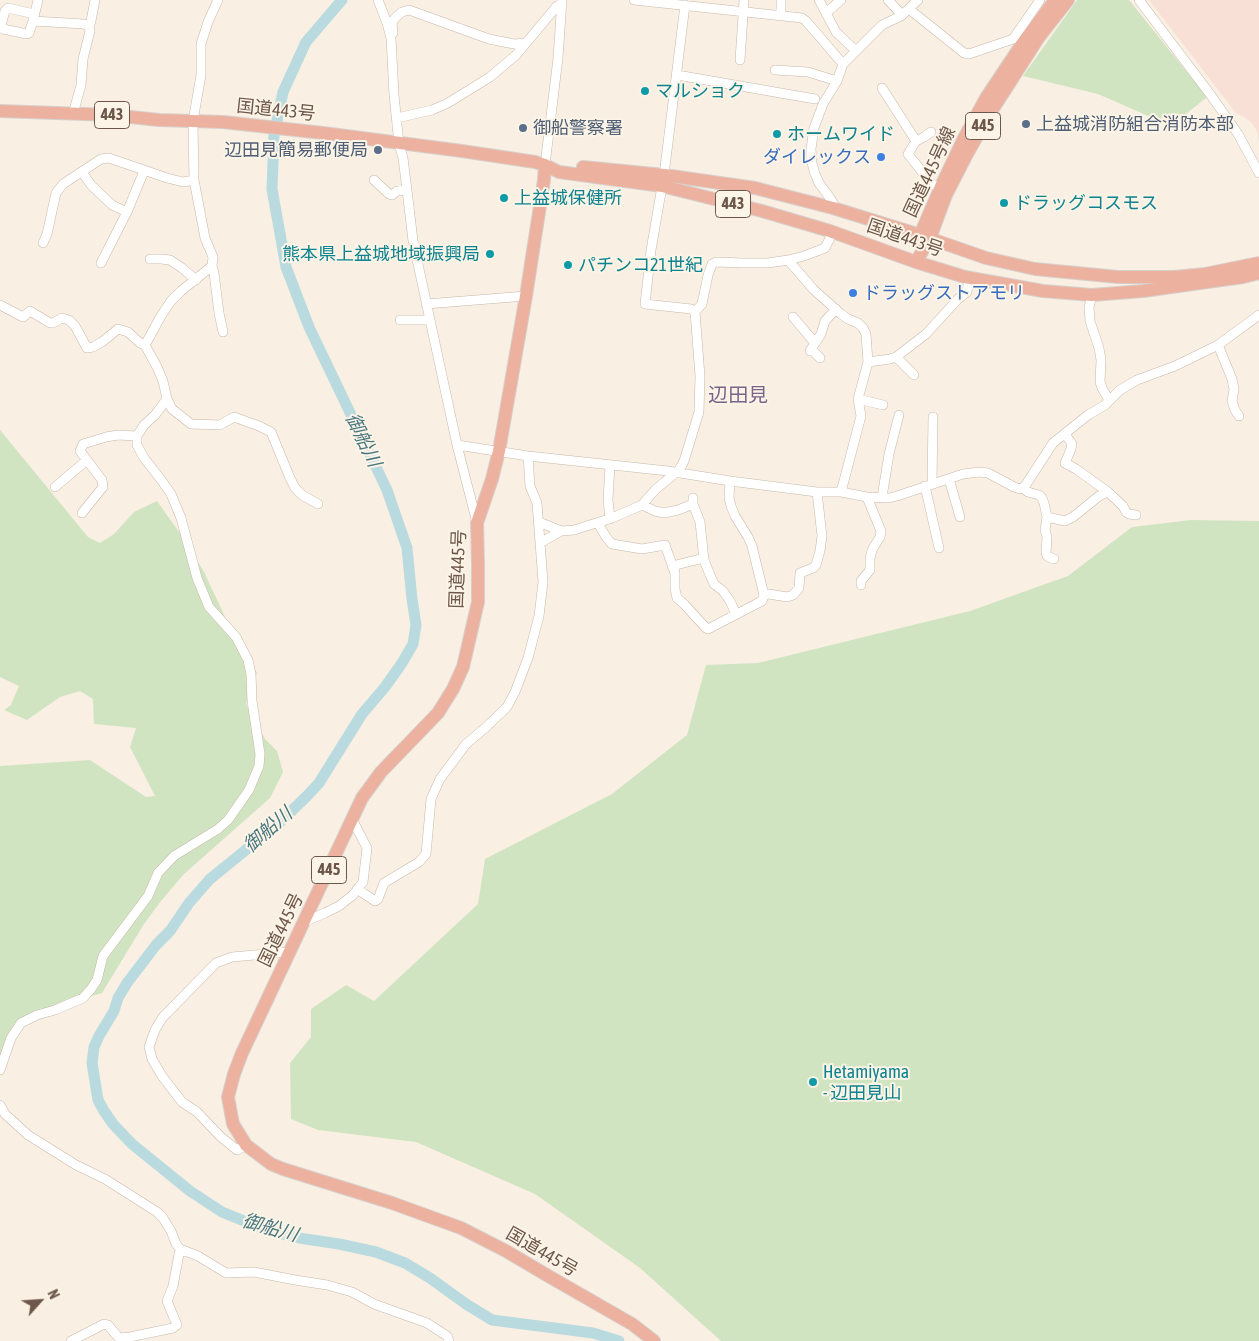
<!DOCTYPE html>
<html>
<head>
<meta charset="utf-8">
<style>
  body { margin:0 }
  #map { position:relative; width:1259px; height:1341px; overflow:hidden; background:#f9efe2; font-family:"Asap Condensed",sans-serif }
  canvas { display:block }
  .north { position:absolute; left:15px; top:1276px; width:50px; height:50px; -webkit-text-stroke:4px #fcf4e7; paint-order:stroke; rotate:64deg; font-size:14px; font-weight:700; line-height:20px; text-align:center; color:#6d574b }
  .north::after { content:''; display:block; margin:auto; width:18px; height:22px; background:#6d574b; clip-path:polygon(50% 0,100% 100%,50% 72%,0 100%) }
</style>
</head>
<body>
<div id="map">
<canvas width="1259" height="1341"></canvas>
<div class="north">N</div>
</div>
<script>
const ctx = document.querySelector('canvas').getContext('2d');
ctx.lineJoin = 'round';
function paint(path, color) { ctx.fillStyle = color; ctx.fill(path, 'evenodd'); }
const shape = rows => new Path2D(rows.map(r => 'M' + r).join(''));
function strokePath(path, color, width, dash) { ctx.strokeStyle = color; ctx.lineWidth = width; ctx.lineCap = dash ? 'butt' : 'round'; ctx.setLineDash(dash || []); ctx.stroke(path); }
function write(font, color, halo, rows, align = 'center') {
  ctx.font = font + ' "Asap Condensed","Noto Sans JP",sans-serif'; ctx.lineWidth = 4; ctx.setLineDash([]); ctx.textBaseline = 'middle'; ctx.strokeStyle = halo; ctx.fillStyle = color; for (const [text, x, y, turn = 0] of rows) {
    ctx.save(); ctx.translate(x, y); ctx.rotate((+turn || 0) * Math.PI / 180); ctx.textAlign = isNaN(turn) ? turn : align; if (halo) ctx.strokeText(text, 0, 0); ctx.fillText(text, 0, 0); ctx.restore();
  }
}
paint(shape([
  [1149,0,1259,0,1259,141,1257,131,1252,123,1244,117,1236,113]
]), '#f8e0d6');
paint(shape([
  [1077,0,1129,0,1207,97,1171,126,1098,94,1023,76],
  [0,430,88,537,100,543,114,534,134,512,157,501,184,539,204,572,226,619,257,673,246,704,265,739,277,751,283,772,270,798,184,874,161,901,144,924,102,993,27,1015,0,1060,0,766,90,760,146,797,155,796,130,747,136,728,94,724,93,699,80,691,60,697,27,720,4,710,11,705,19,686,0,677],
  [1191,520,1259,521,1259,1341,721,1341,640,1268,535,1194,416,1142,318,1130,291,1119,290,1063,311,1037,311,1009,346,985,374,1001,478,904,485,859,612,794,687,735,706,665,758,663,970,611,1068,576,1132,527]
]), '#d1e4c2');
strokePath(shape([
  [342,0,306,42,283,92,274,135,272,189,286,267,309,327,387,490,407,548,412,599,416,625,413,644,402,663,385,687,362,714,319,783,307,796,279,823,210,879,189,903,170,931,156,945,127,983,118,998,114,1011,99,1036,94,1047,92,1063,98,1100,104,1111,113,1124,132,1144,190,1191,222,1212,266,1230,299,1238,339,1244,376,1252,405,1263,430,1278,466,1304,492,1320,593,1333,619,1341]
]), '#b9dbe0', 11);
const minor = shape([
  [38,0,33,21,84,24,89,27,90,31,83,59,81,85,73,114],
  [378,0,387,23,391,38,394,95,399,144,403,158,407,190,413,241,457,445,477,523],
  [634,0,802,18,806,21,843,64],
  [819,0,836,32,856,51],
  [888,0,902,15],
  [1139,0,1210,94,1238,134,1259,173],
  [685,5,664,175,651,250,645,304,691,309,695,312],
  [909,9,964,53,969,54,1013,39,1040,0],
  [826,13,841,0],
  [781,15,781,0],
  [33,21,29,33,27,34,3,29,1,25,5,11,8,8,34,14],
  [89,27,91,21,95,0],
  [393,33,392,22,395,18,402,12,409,10,489,39,514,44,526,43],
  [740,60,744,0],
  [775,70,808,72,837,81],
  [677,75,815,99],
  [882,88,916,141,908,154,923,173,929,183,941,188],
  [397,118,432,110,448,103,490,77,516,55,557,6,562,4],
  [916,141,924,137,931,132],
  [545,165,558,58,562,0],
  [82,172,91,185,112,205,127,212],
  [374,180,389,194,392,195,397,191,407,190],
  [833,208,833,203,830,198,819,183,815,174,812,163,811,149,814,128,823,104,837,81,843,64,882,25,901,16,918,0],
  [43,243,47,234,56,193,63,184,101,159,109,158,167,178,183,182,194,180],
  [150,259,161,259,170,260,182,268,196,280],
  [788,260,814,290,841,314,848,319,858,323,863,328,866,334,868,362,858,399,861,416,841,492],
  [101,263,127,212,144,171],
  [212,266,214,273,219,313,223,332],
  [1092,295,1089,307,1090,321,1099,348,1101,360,1100,382,1102,388,1109,400],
  [426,304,526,296],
  [0,305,23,317,30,311,50,323,53,323,62,318,69,320,75,326,87,348,93,347,102,342,118,329,128,332,140,343,145,345,157,367,163,381,167,399,172,409,191,424,220,425,234,417,259,426,271,432,290,478,295,488,302,495,318,504],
  [793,317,815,343],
  [400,320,429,320],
  [145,345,161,316,171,301,181,291,212,266,213,257,205,238,194,180,193,121,201,75,201,44,208,22,218,0],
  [1218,345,1232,379,1234,389,1232,401,1235,410,1239,416],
  [811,349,820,358],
  [810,351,821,334,825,321,836,309],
  [896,357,914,375],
  [868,362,890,359,896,357,926,334,958,299,967,292,969,277],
  [858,399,883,405],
  [1065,434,1072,444,1071,449,1065,463,1076,469,1108,492,1123,506,1126,512,1129,514,1136,515],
  [457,445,528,456,668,471,730,481,817,492,841,492,867,497,889,498,897,496,963,474,979,472,988,473,1014,487,1020,489,1025,486,1053,443,1088,415,1105,405,1120,390,1137,380,1175,366,1218,345,1259,315],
  [610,465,608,500,610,519],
  [679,473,679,470,684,461,699,412,700,376,695,312,702,304,708,275,712,264,716,262,743,263,768,263,788,260,804,256,825,248,830,238,830,231],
  [949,479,960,517],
  [730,481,729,498,731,506,735,516,748,537,752,546,764,595],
  [932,484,933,417],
  [925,486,939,548],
  [55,487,87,460],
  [1023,488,1028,492,1039,495,1042,498,1044,503,1047,517,1065,521,1073,517,1099,496,1108,492],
  [882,497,889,454,899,415],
  [693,498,693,504,700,522,704,560,710,575,714,584,723,591,730,601,736,614],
  [642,505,655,511,664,513,678,510,693,504],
  [82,513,103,487,102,480,80,451,83,444,106,437,118,435,137,436],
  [1047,517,1045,530,1047,537,1046,552,1047,556,1054,559],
  [539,522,561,531],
  [598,523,606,537,612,544,642,549,665,545,675,573,675,589,677,598,684,604,706,628,708,629,762,601,764,595,769,594,787,597,793,595,799,588,800,573,813,568,816,565,820,551,822,536,817,492],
  [540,543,561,531,574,530,612,518,642,505,656,489,673,475,674,472],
  [672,566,704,558],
  [861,585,861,581,870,570,870,559,872,550,880,537,881,531,867,497],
  [357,889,375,901,378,899,384,883,419,862,426,854,431,799,440,779,466,744,485,728,507,707,515,692,528,658,539,616,543,582,537,503,530,486,528,456],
  [304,922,325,913,339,906,353,895,363,882,367,848,352,819],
  [0,1070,11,1038,21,1023,37,1015,55,1010,83,998,91,989,97,980,103,956,148,896,158,873,174,856,218,829,228,820,249,790,259,766,260,754,252,701,251,674,248,660,236,637,209,607,197,578,181,518,171,494,162,481,144,458,137,445,137,436,144,425,155,415,167,399],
  [0,1105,5,1114,28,1135,76,1165,105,1179,157,1212,163,1218,171,1231,176,1244,180,1249,198,1256,226,1273,254,1272,295,1280,327,1285,352,1292,374,1304,427,1323,447,1336,449,1341],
  [246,1145,237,1150,221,1137,197,1112,182,1102,162,1076,152,1059,149,1047,155,1030,163,1017,216,963,232,957,289,952],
  [71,1341,104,1324,108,1325,119,1338,130,1337,173,1328,177,1325,167,1301,173,1286,180,1249]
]);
const highway = shape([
  [0,111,112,115,159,120,223,122,323,133,462,151,535,162,545,165,559,172,662,186,762,211,830,231,916,262,965,277,1043,291,1092,295,1143,291,1243,277,1259,273],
  [545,165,544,180,526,296,499,451,492,479,477,523,478,564,478,602,463,667,453,689,438,713,381,772,362,798,242,1053,234,1074,228,1097,233,1124,246,1145,271,1164,283,1169,392,1203,461,1228,506,1251,550,1277,632,1324,654,1341],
  [583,167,664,175,755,188,833,208,920,235,986,258,1035,269,1118,277,1174,277,1205,274,1259,263],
  [918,242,920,235,943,182,964,138,986,98,1022,44,1055,0],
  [916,262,930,238,946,195,967,154,989,115,1039,37,1068,0]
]);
strokePath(minor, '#c8b7aa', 10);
strokePath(highway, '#d6d0cd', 14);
strokePath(minor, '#fff', 9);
strokePath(highway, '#edb19f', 12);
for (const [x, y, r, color] of [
  [645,91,5,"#0f9aa8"],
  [1026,124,5,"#5c6f8a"],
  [523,128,5,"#5c6f8a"],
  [777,134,5,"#0f9aa8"],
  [378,150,5,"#5c6f8a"],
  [881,157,5,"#3f7fe0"],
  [504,198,5,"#0f9aa8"],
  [1004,203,5,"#0f9aa8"],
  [490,254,5,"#0f9aa8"],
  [568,265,5,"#0f9aa8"],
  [853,293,5,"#3f7fe0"],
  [813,1082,5,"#0f9aa8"]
]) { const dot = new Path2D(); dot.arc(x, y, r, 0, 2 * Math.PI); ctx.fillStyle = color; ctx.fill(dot); strokePath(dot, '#fcf4e7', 2); }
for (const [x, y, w] of [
  [112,115,35],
  [983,126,35],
  [733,204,35],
  [329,870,35]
]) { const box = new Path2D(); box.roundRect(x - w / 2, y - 13.5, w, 27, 4); ctx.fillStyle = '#fcf4e7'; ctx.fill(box); strokePath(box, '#6d574b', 1); }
write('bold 16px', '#6d574b', null, [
  ["443",112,115],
  ["445",983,126],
  ["443",733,204],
  ["445",329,870]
]);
write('18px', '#0d838f', '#fcf4e7', [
  ["マルショク",655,91],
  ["ホームワイド",787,134],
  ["上益城保健所",514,198],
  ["ドラッグコスモス",1014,203],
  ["熊本県上益城地域振興局",480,254,"right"],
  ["パチンコ21世紀",578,265],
  ["Hetamiyama",823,1072],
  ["- 辺田見山",823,1093]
], 'left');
write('18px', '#6d574b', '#fcf4e7', [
  ["国道443号",276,110,6],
  ["国道445号線",930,172,-65],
  ["国道443号",905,238,19],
  ["国道445号",458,569,-88],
  ["国道445号",281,930,-64],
  ["国道445号",542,1252,30]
]);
write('18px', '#4e5e75', '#fcf4e7', [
  ["上益城消防組合消防本部",1036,124],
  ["御船警察署",533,128],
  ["辺田見簡易郵便局",368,150,"right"]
], 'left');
write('18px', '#366cbe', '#fcf4e7', [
  ["ダイレックス",871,157],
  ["ドラッグストアモリ",863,293,"left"]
], 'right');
write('italic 19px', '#48777f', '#fcf4e7', [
  ["御船川",363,440,64],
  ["御船川",268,830,-41],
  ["御船川",270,1228,16]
]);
write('20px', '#7b638a', '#fcf4e7', [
  ["辺田見",738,396]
]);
</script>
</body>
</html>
